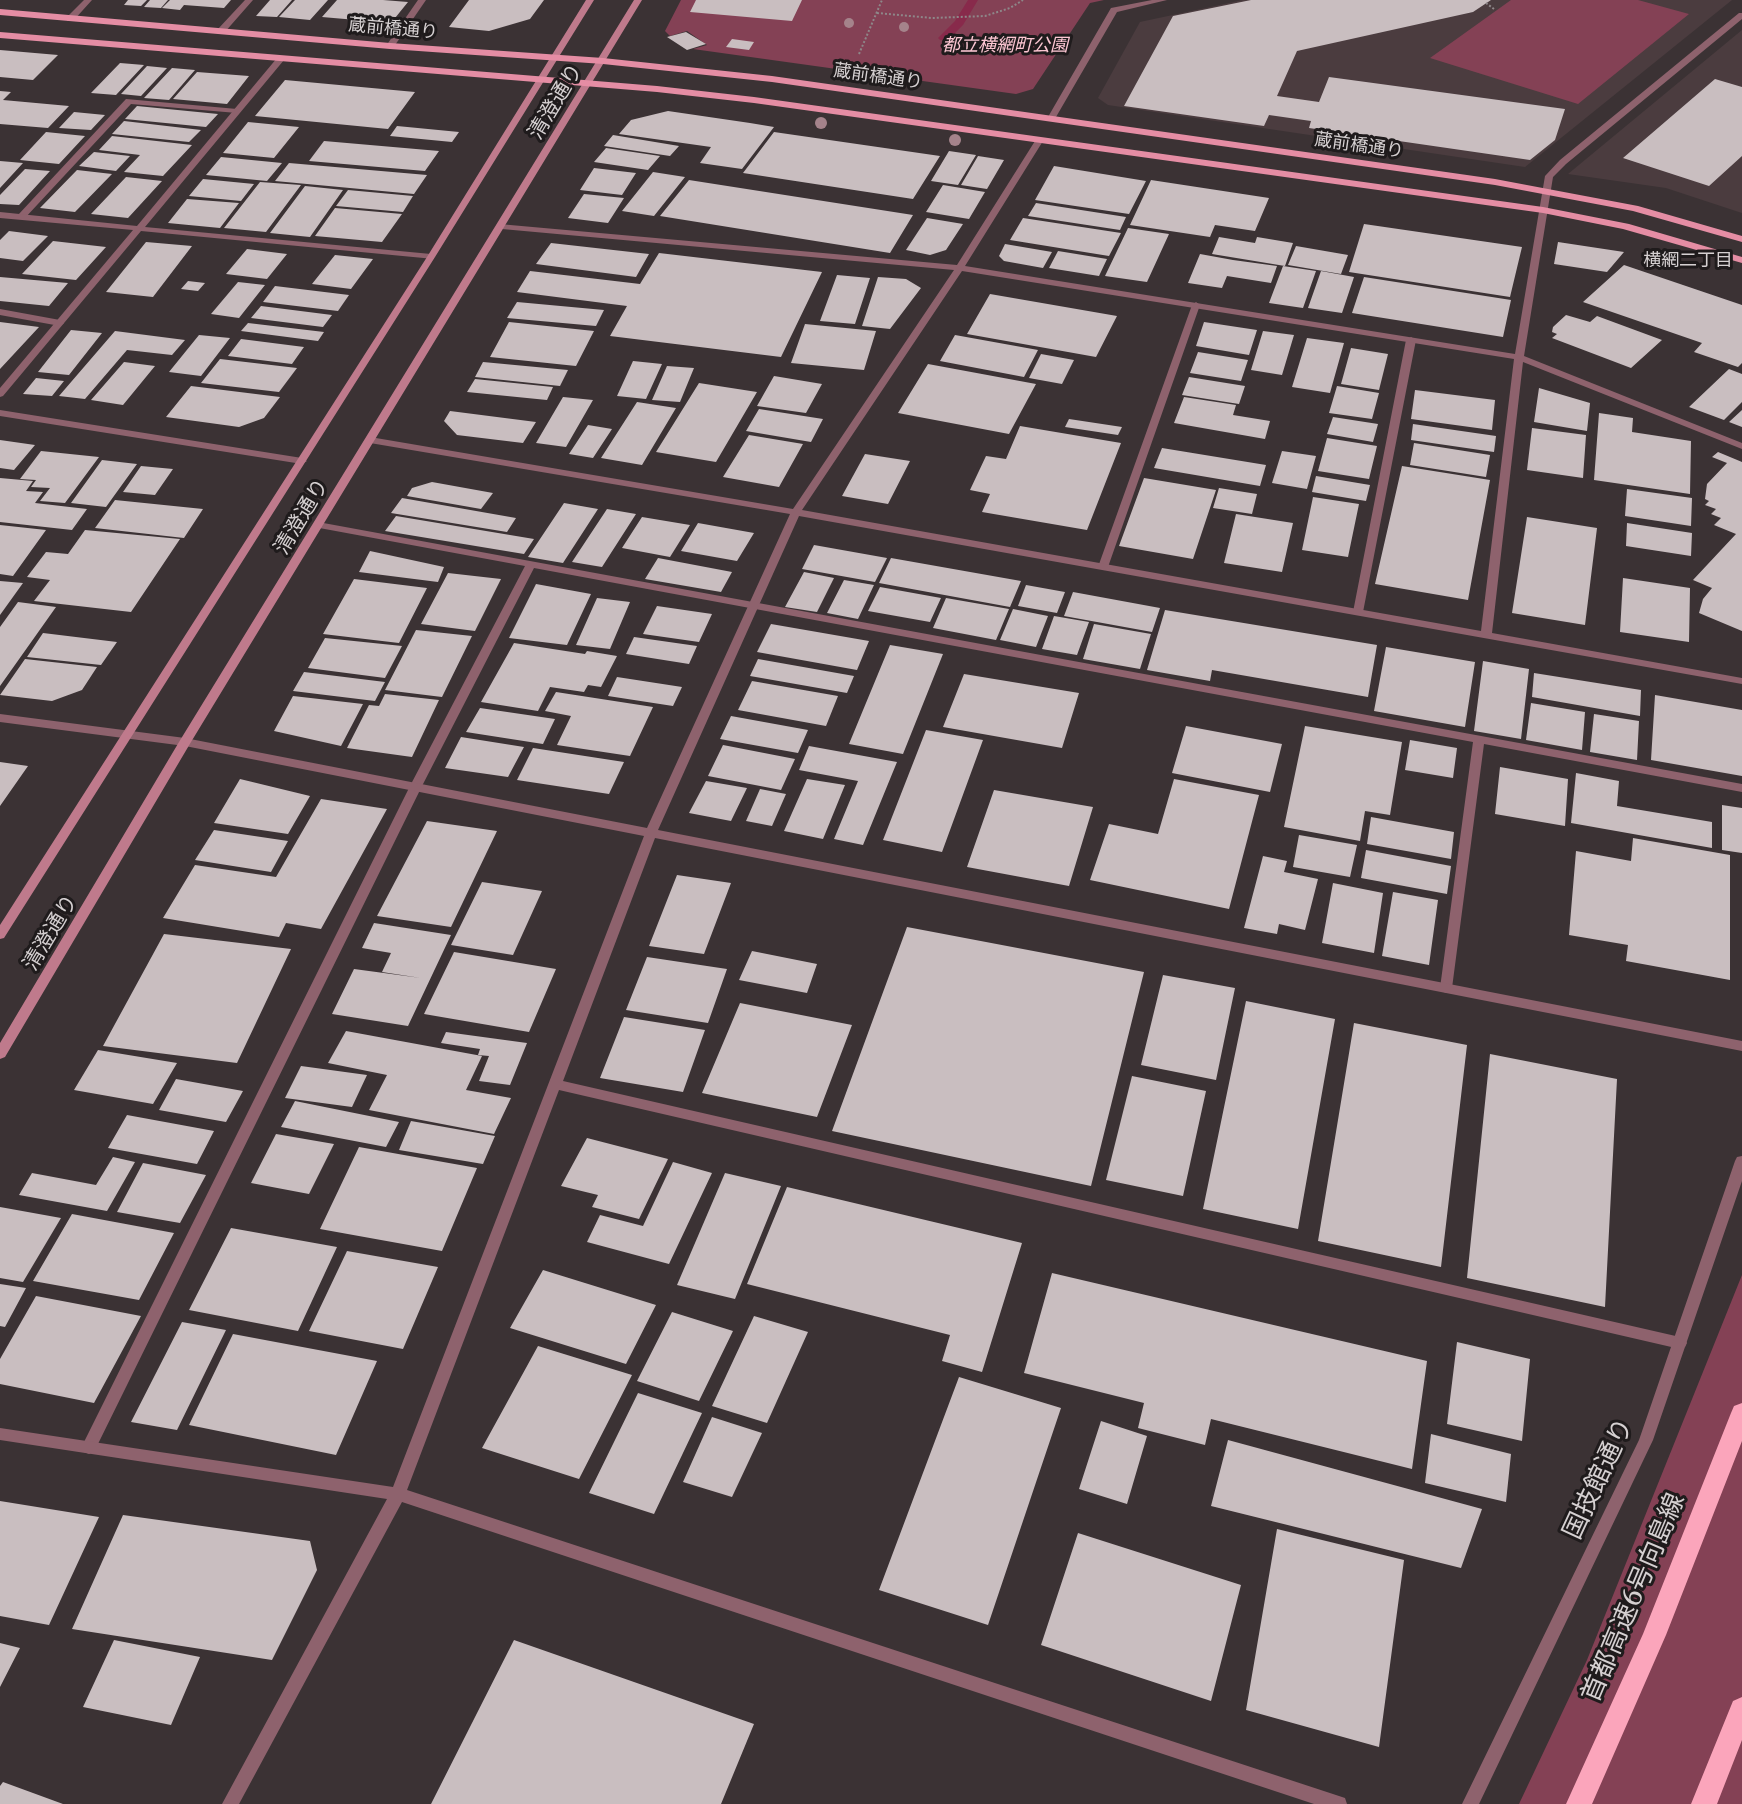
<!DOCTYPE html>
<html>
<head>
<meta charset="utf-8">
<style>
  body { margin:0 }
  canvas { display:block; background:#3b3234 }
</style>
</head>
<body>
<canvas width="1742" height="1804"></canvas>
<script>
const ctx = document.querySelector('canvas').getContext('2d');
ctx.lineJoin = 'round';
function paint(path, color) { ctx.fillStyle = color; ctx.fill(path, 'evenodd'); }
const shape = rows => new Path2D(rows.map(r => 'M' + r).join(''));
function strokePath(path, color, width, dash) { ctx.strokeStyle = color; ctx.lineWidth = width; ctx.lineCap = dash ? 'butt' : 'round'; ctx.setLineDash(dash || []); ctx.stroke(path); }
function write(font, color, halo, rows, align = 'center') {
  ctx.font = font + ' Merriweather,"Noto Sans JP",serif'; ctx.lineWidth = 6; ctx.setLineDash([]); ctx.textBaseline = 'middle'; ctx.strokeStyle = halo; ctx.fillStyle = color; for (const [text, x, y, turn = 0] of rows) {
    ctx.save(); ctx.translate(x, y); ctx.rotate((+turn || 0) * Math.PI / 180); ctx.textAlign = isNaN(turn) ? turn : align; if (halo) ctx.strokeText(text, 0, 0); ctx.fillText(text, 0, 0); ctx.restore();
  }
}
paint(shape([
  [1243,0,1732,0,1525,167,1108,105,1098,98,1140,22],
  [1742,30,1742,213,1666,188,1568,174]
]), '#4b3c3f');
paint(shape([
  [681,0,1104,0,1090,3,1033,89,1016,94,693,49,707,45,687,31,670,36,665,31],
  [1511,0,1638,0,1689,14,1578,104,1430,58],
  [1742,1275,1742,1804,1519,1804,1587,1660]
]), '#844155');
paint(shape([
  [968,0,978,0,963,25,948,40,940,40,938,38,955,21,968,0]
]), '#882a4b');
paint(shape([
  [128,0,147,0,141,6,124,5],
  [150,0,168,0,161,8,144,7],
  [170,0,231,0,224,8,184,5,180,10,162,8],
  [270,0,292,0,277,17,256,16],
  [295,0,328,0,310,20,279,17],
  [337,0,383,0,408,2,391,23,322,17],
  [469,0,544,0,530,19,489,31,449,27],
  [696,0,802,0,792,21,690,12],
  [1251,0,1491,0,1473,12,1297,51,1277,96,1319,102,1329,77,1565,109,1555,140,1530,160,1309,128,1311,121,1269,115,1264,126,1124,106,1173,16],
  [686,32,706,44,687,50,667,37],
  [732,39,754,42,749,50,726,47],
  [0,50,58,55,33,80,0,77],
  [120,63,144,65,116,95,91,93],
  [147,66,167,68,141,96,121,94],
  [172,68,195,70,169,100,144,98],
  [197,72,249,76,227,104,173,99],
  [1715,79,1742,87,1742,156,1709,186,1623,158],
  [285,80,415,92,388,129,255,116],
  [0,91,11,92,3,100,69,106,48,128,0,124],
  [137,106,218,114,206,127,125,119],
  [668,111,750,123,774,127,742,169,700,163,711,147,619,134,631,120],
  [74,112,105,115,91,130,59,128],
  [124,121,201,130,189,142,112,134],
  [248,122,299,127,274,158,223,153],
  [397,126,459,132,452,142,390,136],
  [46,132,85,136,59,164,20,160],
  [774,132,940,156,913,199,743,173],
  [613,135,679,146,670,156,604,146],
  [112,136,192,145,163,176,124,172,140,155,99,150],
  [324,141,439,151,425,171,309,161],
  [606,148,660,156,648,170,594,162],
  [949,151,976,155,958,185,931,181],
  [94,152,130,156,116,171,79,166],
  [978,156,1004,160,987,189,961,185],
  [221,157,282,163,267,181,206,175],
  [0,161,23,163,0,188],
  [289,163,427,175,414,194,275,181],
  [1054,166,1146,181,1129,214,1035,200],
  [594,168,636,173,622,195,580,190],
  [25,169,50,171,19,205,0,204,0,195],
  [77,170,112,174,75,212,40,208],
  [653,172,685,177,654,216,622,211],
  [126,177,162,181,128,218,91,214],
  [203,179,254,184,241,201,189,196],
  [689,180,913,215,890,253,660,216],
  [1151,180,1269,198,1255,231,1215,225,1210,237,1130,225],
  [260,182,301,185,266,232,224,228],
  [943,185,985,192,969,219,926,212],
  [305,186,343,190,310,237,270,233],
  [348,190,413,196,403,212,336,206],
  [584,194,624,198,608,223,568,218],
  [187,199,239,203,220,228,168,223],
  [1036,203,1126,217,1120,230,1028,216],
  [335,208,402,214,382,242,315,236],
  [927,218,963,224,946,250,930,255,906,250],
  [1023,218,1121,233,1109,256,1010,240],
  [1364,224,1522,247,1510,297,1349,272],
  [1128,228,1169,234,1147,282,1105,276],
  [9,231,48,236,23,261,0,258,0,240],
  [1219,237,1255,243,1257,237,1293,243,1285,266,1212,254],
  [53,241,106,247,76,280,22,274],
  [146,242,192,246,153,297,106,292],
  [1558,242,1624,252,1607,272,1554,264],
  [551,243,649,254,636,277,536,264],
  [1005,244,1052,252,1043,268,1004,261,999,256],
  [1296,246,1348,255,1341,274,1288,265],
  [247,249,287,254,267,279,226,274],
  [1058,251,1107,259,1099,276,1049,268],
  [659,253,822,272,781,357,610,336,627,306,517,292,530,271,640,284],
  [1200,254,1233,260,1277,266,1271,283,1227,276,1222,288,1188,283],
  [335,255,373,259,351,289,312,284],
  [1624,265,1742,305,1742,363,1738,367,1694,352,1702,343,1583,302],
  [1283,266,1316,271,1303,308,1269,303],
  [1321,271,1354,277,1342,313,1308,308],
  [837,275,870,278,855,324,820,321],
  [0,277,68,283,49,306,0,301],
  [878,277,906,279,921,288,890,329,862,326],
  [1364,277,1511,300,1503,337,1352,313],
  [188,281,205,283,198,291,181,289],
  [238,282,265,285,239,318,211,314],
  [275,286,349,295,338,311,263,302],
  [990,294,1117,316,1096,357,967,334],
  [517,302,604,310,596,326,507,318],
  [261,306,332,315,323,327,251,318],
  [1566,315,1590,322,1597,316,1662,340,1631,368,1552,338,1557,334,1552,332,1553,327],
  [0,322,39,327,0,369],
  [509,322,594,331,576,366,490,357],
  [1204,322,1257,330,1249,355,1196,346],
  [248,323,324,332,318,341,241,331],
  [805,324,876,331,864,370,791,363],
  [71,330,102,333,69,375,38,372],
  [115,331,185,340,172,355,127,350,85,399,59,396],
  [1263,331,1294,335,1282,375,1251,370],
  [199,335,230,338,201,376,169,372],
  [955,335,1038,350,1024,377,940,361],
  [1307,338,1344,343,1330,393,1292,387],
  [241,339,304,347,292,364,228,356],
  [1351,348,1388,354,1379,390,1341,384],
  [1198,352,1248,360,1241,381,1190,373],
  [1041,354,1074,360,1062,384,1029,378],
  [220,359,297,368,279,392,201,383],
  [633,361,662,364,646,399,617,396],
  [124,362,155,366,123,405,91,400],
  [483,362,568,370,560,386,475,377],
  [928,364,1036,384,1009,434,898,413],
  [667,366,694,368,680,402,652,400],
  [1729,369,1742,374,1742,402,1724,420,1689,407],
  [774,376,822,384,806,413,757,406],
  [1189,377,1245,386,1239,404,1182,395],
  [36,378,64,381,52,396,23,394],
  [475,379,553,387,547,400,467,392],
  [699,383,757,392,716,462,656,452],
  [191,386,280,397,264,418,239,427,166,417],
  [1337,386,1379,393,1372,419,1329,413],
  [1539,388,1590,403,1587,431,1534,422],
  [1415,390,1495,400,1492,430,1411,419],
  [563,397,593,400,566,447,536,443],
  [1184,397,1236,405,1233,415,1270,421,1265,439,1174,423],
  [637,402,676,408,642,465,601,458],
  [759,409,823,419,811,442,746,431],
  [1742,410,1742,427,1729,422],
  [450,411,536,422,523,443,457,435,444,421],
  [1599,413,1633,418,1632,432,1691,441,1690,494,1594,480],
  [1333,417,1378,424,1373,442,1327,434],
  [1069,419,1122,427,1118,435,1065,427],
  [1413,424,1496,436,1494,452,1411,440],
  [588,425,612,429,593,458,569,454],
  [1020,426,1121,443,1087,530,982,512,990,494,970,490,986,456,1006,459],
  [1532,428,1586,435,1583,478,1527,470],
  [749,435,803,444,779,487,723,477],
  [1327,438,1377,446,1369,479,1318,471],
  [0,440,35,445,14,470,0,468],
  [1414,443,1490,455,1486,477,1410,465],
  [1162,448,1266,465,1260,486,1154,468],
  [41,451,99,457,65,503,40,501,50,488,31,487,36,480,20,479],
  [1282,451,1316,456,1307,489,1272,483],
  [1718,452,1742,462,1742,631,1699,613,1703,599,1712,588,1693,580,1736,534,1714,525,1721,518,1711,514,1716,509,1705,505,1709,501,1705,499,1707,484,1727,463,1712,457],
  [865,454,910,461,888,504,842,496],
  [102,460,137,464,106,507,71,503],
  [141,466,173,469,155,495,123,492],
  [1402,466,1490,480,1468,600,1375,584],
  [1316,476,1370,485,1366,501,1312,492],
  [0,478,33,481,26,491,43,492,35,503,87,509,72,530,0,522],
  [1144,478,1216,490,1193,559,1119,546],
  [432,482,493,493,481,509,407,496,412,488],
  [1219,488,1257,494,1252,514,1213,508],
  [1627,489,1692,498,1691,526,1625,516],
  [1313,497,1359,504,1348,557,1302,550],
  [402,498,516,518,507,532,391,513],
  [115,500,203,509,184,538,95,528],
  [564,503,598,509,563,563,528,557],
  [607,509,636,514,602,567,572,562],
  [1236,514,1293,523,1282,572,1224,563],
  [396,516,534,539,524,554,385,531],
  [642,517,690,525,670,557,622,548],
  [1527,517,1597,528,1585,625,1512,613],
  [698,523,754,533,737,561,681,551],
  [1627,523,1692,533,1691,556,1626,546],
  [0,525,46,530,13,576,0,574],
  [85,530,180,539,131,612,34,601,50,580,27,577,46,552,68,554],
  [814,545,887,558,875,582,802,569],
  [370,551,444,567,438,582,359,572],
  [658,558,732,572,721,592,645,579],
  [891,558,1021,581,1010,607,879,583],
  [804,572,834,578,817,612,785,607],
  [448,573,501,579,475,631,421,624],
  [1623,578,1690,588,1689,642,1620,632],
  [354,579,427,588,399,643,323,634],
  [844,580,874,585,858,619,827,613],
  [0,581,23,583,0,615],
  [536,584,591,594,567,645,509,638],
  [1026,585,1065,592,1057,613,1018,606],
  [880,587,941,598,930,622,868,611],
  [1073,592,1160,608,1152,632,1064,616],
  [597,598,630,602,610,649,576,645],
  [946,598,1009,609,996,640,933,628],
  [18,602,56,607,0,686,0,627],
  [657,606,712,614,699,642,643,634],
  [1013,609,1048,616,1036,647,1000,640],
  [1165,610,1377,645,1368,697,1212,670,1210,681,1147,670],
  [1054,616,1089,622,1077,655,1042,649],
  [771,624,869,641,857,670,757,652],
  [1094,624,1151,634,1140,669,1083,659],
  [416,630,472,636,442,697,385,690],
  [43,633,117,642,101,665,27,657],
  [634,637,697,646,689,664,626,654],
  [325,638,402,646,385,678,308,668],
  [514,643,585,654,587,651,617,656,601,687,588,685,584,692,550,687,538,711,481,702],
  [890,645,943,654,903,754,849,744],
  [1386,647,1475,662,1465,727,1374,711],
  [25,659,97,667,82,690,52,701,0,695],
  [758,659,854,676,847,693,750,676],
  [1483,661,1529,669,1521,739,1474,731],
  [304,672,385,682,375,701,293,691],
  [1534,673,1641,690,1640,716,1532,697],
  [964,674,1079,693,1062,748,943,727],
  [617,677,682,687,673,706,608,696],
  [752,681,838,696,826,726,738,710],
  [556,692,653,707,630,756,557,745,571,716,545,711],
  [385,694,439,700,412,757,347,748,369,705,379,706],
  [1655,695,1742,710,1742,776,1651,760],
  [293,696,363,704,341,746,274,731],
  [1531,703,1585,712,1582,750,1526,740],
  [480,708,555,719,543,744,466,732],
  [1594,714,1639,721,1637,760,1590,752],
  [731,716,808,730,798,753,720,739],
  [1186,726,1282,744,1270,792,1172,773],
  [1305,726,1402,742,1390,815,1365,811,1360,841,1284,827],
  [926,730,983,740,942,852,883,840],
  [461,737,524,747,508,777,445,768],
  [1410,740,1457,748,1453,778,1405,770],
  [723,745,795,759,781,790,708,776],
  [809,746,897,762,863,845,834,839,858,781,799,770],
  [533,748,624,762,609,794,517,780],
  [0,762,28,766,0,806],
  [1500,767,1568,779,1565,826,1495,814],
  [1576,773,1619,781,1617,806,1712,822,1712,848,1571,823],
  [240,779,310,796,288,834,214,823],
  [807,779,845,785,823,839,784,831],
  [1174,779,1259,795,1229,909,1090,880,1109,824,1158,834],
  [706,781,747,788,731,821,689,813],
  [760,789,786,794,772,826,746,821],
  [994,790,1093,807,1069,886,967,867],
  [321,799,387,809,321,929,286,923,279,937,163,918,195,865,276,877],
  [1722,805,1742,808,1742,853,1722,850],
  [1371,817,1454,832,1451,859,1367,844],
  [427,821,497,831,451,927,377,916],
  [214,830,288,841,271,872,195,860],
  [1299,835,1357,845,1350,877,1293,867],
  [1633,838,1730,855,1730,980,1626,961,1628,945,1569,935,1576,851,1631,861],
  [1366,850,1451,866,1447,894,1361,878],
  [1263,856,1287,861,1284,872,1318,879,1305,930,1279,924,1277,934,1244,928],
  [677,875,731,883,704,954,649,946],
  [482,882,542,891,513,955,451,945],
  [1333,883,1383,893,1374,953,1322,943],
  [1393,892,1438,900,1429,965,1382,956],
  [374,923,451,935,408,1026,332,1014,354,969,421,978,382,972,391,953,362,948],
  [907,927,1144,972,1091,1186,832,1131],
  [164,934,291,949,237,1063,103,1046],
  [752,951,817,964,807,993,739,980],
  [454,952,556,969,529,1032,424,1014],
  [647,957,727,969,708,1023,626,1010],
  [1163,975,1235,988,1216,1080,1141,1065],
  [1246,1001,1335,1019,1298,1229,1203,1209],
  [740,1003,852,1025,817,1117,702,1093],
  [624,1017,705,1030,683,1092,600,1078],
  [1354,1023,1467,1045,1441,1267,1318,1241],
  [346,1031,482,1056,466,1090,511,1098,494,1134,369,1110,387,1075,328,1063],
  [446,1032,527,1043,510,1085,479,1081,489,1056,478,1055,480,1049,441,1043],
  [98,1050,177,1063,153,1104,74,1090],
  [1490,1054,1617,1079,1605,1307,1467,1278],
  [301,1066,367,1075,352,1107,285,1098],
  [1132,1076,1206,1091,1183,1196,1106,1180],
  [176,1079,243,1091,226,1122,159,1110],
  [295,1101,399,1122,386,1147,281,1127],
  [127,1115,214,1131,197,1164,108,1148],
  [411,1121,495,1136,483,1164,399,1150],
  [276,1134,334,1144,309,1194,251,1183],
  [587,1138,668,1159,639,1219,592,1207,598,1195,561,1186],
  [359,1147,477,1168,442,1251,320,1229],
  [113,1157,135,1162,107,1211,19,1195,32,1173,96,1185],
  [673,1162,712,1173,669,1264,587,1242,600,1215,643,1226],
  [143,1163,206,1175,180,1223,117,1212],
  [725,1173,781,1186,735,1299,677,1285],
  [787,1187,1022,1243,982,1372,942,1361,950,1335,747,1284],
  [0,1207,61,1218,23,1282,0,1278],
  [72,1214,174,1233,139,1300,33,1281],
  [231,1228,337,1247,298,1331,189,1310],
  [347,1251,438,1267,403,1349,309,1331],
  [543,1270,656,1305,626,1364,510,1328],
  [1052,1273,1427,1361,1412,1469,1211,1419,1205,1445,1138,1428,1144,1403,1024,1373],
  [0,1284,26,1288,5,1327,0,1326],
  [36,1296,141,1316,94,1403,0,1384,0,1359],
  [672,1312,733,1331,699,1401,637,1381],
  [754,1316,808,1332,767,1423,712,1406],
  [182,1322,226,1330,177,1430,131,1422],
  [233,1334,377,1361,336,1455,189,1425],
  [1457,1342,1530,1359,1522,1441,1447,1424],
  [538,1346,632,1375,579,1479,482,1448],
  [959,1377,1061,1408,988,1625,879,1590],
  [638,1393,702,1413,654,1514,589,1493],
  [712,1417,762,1433,732,1497,683,1482],
  [1101,1421,1147,1436,1127,1504,1079,1489],
  [1431,1434,1511,1454,1506,1502,1425,1483],
  [1228,1440,1482,1509,1461,1568,1211,1506],
  [0,1501,99,1517,49,1625,0,1616],
  [123,1515,310,1541,317,1570,272,1660,72,1629],
  [1277,1529,1404,1560,1379,1747,1246,1710],
  [1078,1533,1241,1585,1211,1701,1041,1645],
  [114,1640,200,1657,171,1725,83,1707],
  [514,1640,754,1724,721,1804,431,1804],
  [0,1643,20,1648,0,1687],
  [3,1782,63,1804,0,1804,0,1786]
]), '#c9bec0');
strokePath(shape([
  [1486,3,1494,9],
  [877,13,932,18,985,16,1010,8,1023,0],
  [859,54,882,0]
]), '#8e8789', 2, [2, 2]);
paint(shape([
  [84,0,92,0,73,21,67,21,67,17,84,0],
  [418,0,426,0,393,48,387,48,386,46,418,0],
  [126,99,237,109,241,111,237,113,131,104,24,219,18,219,18,215,126,99],
  [1196,302,1200,305,1108,567,1107,569,1099,569,1098,567,1192,305,1196,302],
  [0,309,60,320,64,323,60,326,0,315,0,309],
  [1411,337,1416,340,1363,612,1358,615,1353,612,1406,340,1411,337],
  [318,522,1742,784,1742,792,1484,744,1452,988,1450,991,1446,993,1442,991,1440,988,1473,742,534,568,422,786,94,1452,89,1454,84,1452,82,1447,84,1442,410,786,525,566,314,527,314,523,318,522]
]), '#8e626d');
paint(shape([
  [245,0,253,0,224,33,218,33,218,29,245,0],
  [1152,0,1167,0,1117,12,1056,117,1049,119,1048,117,1111,8,1152,0],
  [1739,13,1742,13,1742,19,1566,164,1553,177,1524,356,1742,443,1742,449,1523,362,1492,633,1742,678,1742,684,799,516,658,830,1742,1041,1742,1051,655,838,563,1081,1680,1337,1685,1339,1687,1343,1685,1347,1680,1349,559,1090,407,1490,1339,1796,1345,1798,1347,1804,1314,1804,402,1502,239,1804,222,1804,387,1499,0,1440,0,1428,393,1487,644,836,185,746,179,742,185,738,647,828,790,514,370,443,365,440,370,437,793,509,954,270,502,229,498,226,499,224,957,265,1035,141,1039,139,1043,141,965,266,1515,354,1545,176,1560,160,1739,13],
  [962,271,1514,359,1481,631,802,510,962,271],
  [277,58,284,60,145,227,431,254,434,255,434,259,141,231,3,396,0,397,0,388,133,230,0,218,0,212,137,226,277,58]
]), '#8e626d');
paint(shape([
  [0,410,302,458,307,461,302,464,0,416,0,410],
  [0,714,185,738,191,742,185,746,0,722,0,714],
  [1742,1156,1742,1181,1653,1440,1479,1804,1462,1804,1639,1440,1735,1161,1737,1157,1742,1156]
]), '#8e626d');
paint(shape([
  [586,0,594,0,435,257,4,938,0,939,0,925,427,257,586,0],
  [634,0,642,0,191,742,5,1057,0,1059,0,1043,179,742,634,0]
]), '#bf7a8c');
paint(shape([
  [0,9,390,43,603,58,772,76,1495,179,1638,206,1742,236,1742,242,1633,211,1495,185,772,82,603,64,390,49,0,15,0,9],
  [0,32,657,86,754,97,1543,207,1629,224,1742,257,1742,263,1623,229,1543,213,754,103,657,92,0,38,0,32]
]), '#e58da4');
paint(shape([
  [1742,1403,1742,1441,1666,1635,1592,1804,1566,1804,1643,1634,1731,1413,1734,1406,1742,1403],
  [1742,1697,1742,1740,1717,1804,1691,1804,1733,1701,1742,1697]
]), '#fba5bb');
ctx.fillStyle = '#a5838b';
for (const [x, y, r] of [
  [849,23,5],
  [904,27,5],
  [821,123,6],
  [955,140,6]
]) { ctx.beginPath(); ctx.arc(x, y, r, 0, 2 * Math.PI); ctx.fill(); }
write('18px', '#d5d0d1', '#1f1b1c', [
  ["蔵前橋通り",393,29,5],
  ["蔵前橋通り",878,77,8],
  ["蔵前橋通り",1359,146,8]
]);
write('italic 18px', '#fcc6d2', '#1f1b1c', [
  ["都立横網町公園",1005,46]
]);
write('18px', '#d5d0d1', '#1f1b1c', [
  ["横網二丁目",1688,261]
]);
write('21px', '#d5d0d1', '#1f1b1c', [
  ["清澄通り",556,102,-59],
  ["清澄通り",302,517,-59],
  ["清澄通り",51,933,-59]
]);
write('26px', '#d5d0d1', '#1f1b1c', [
  ["国技館通り",1599,1479,-65],
  ["首都高速6号向島線",1634,1598,-67]
]);
</script>
</body>
</html>
